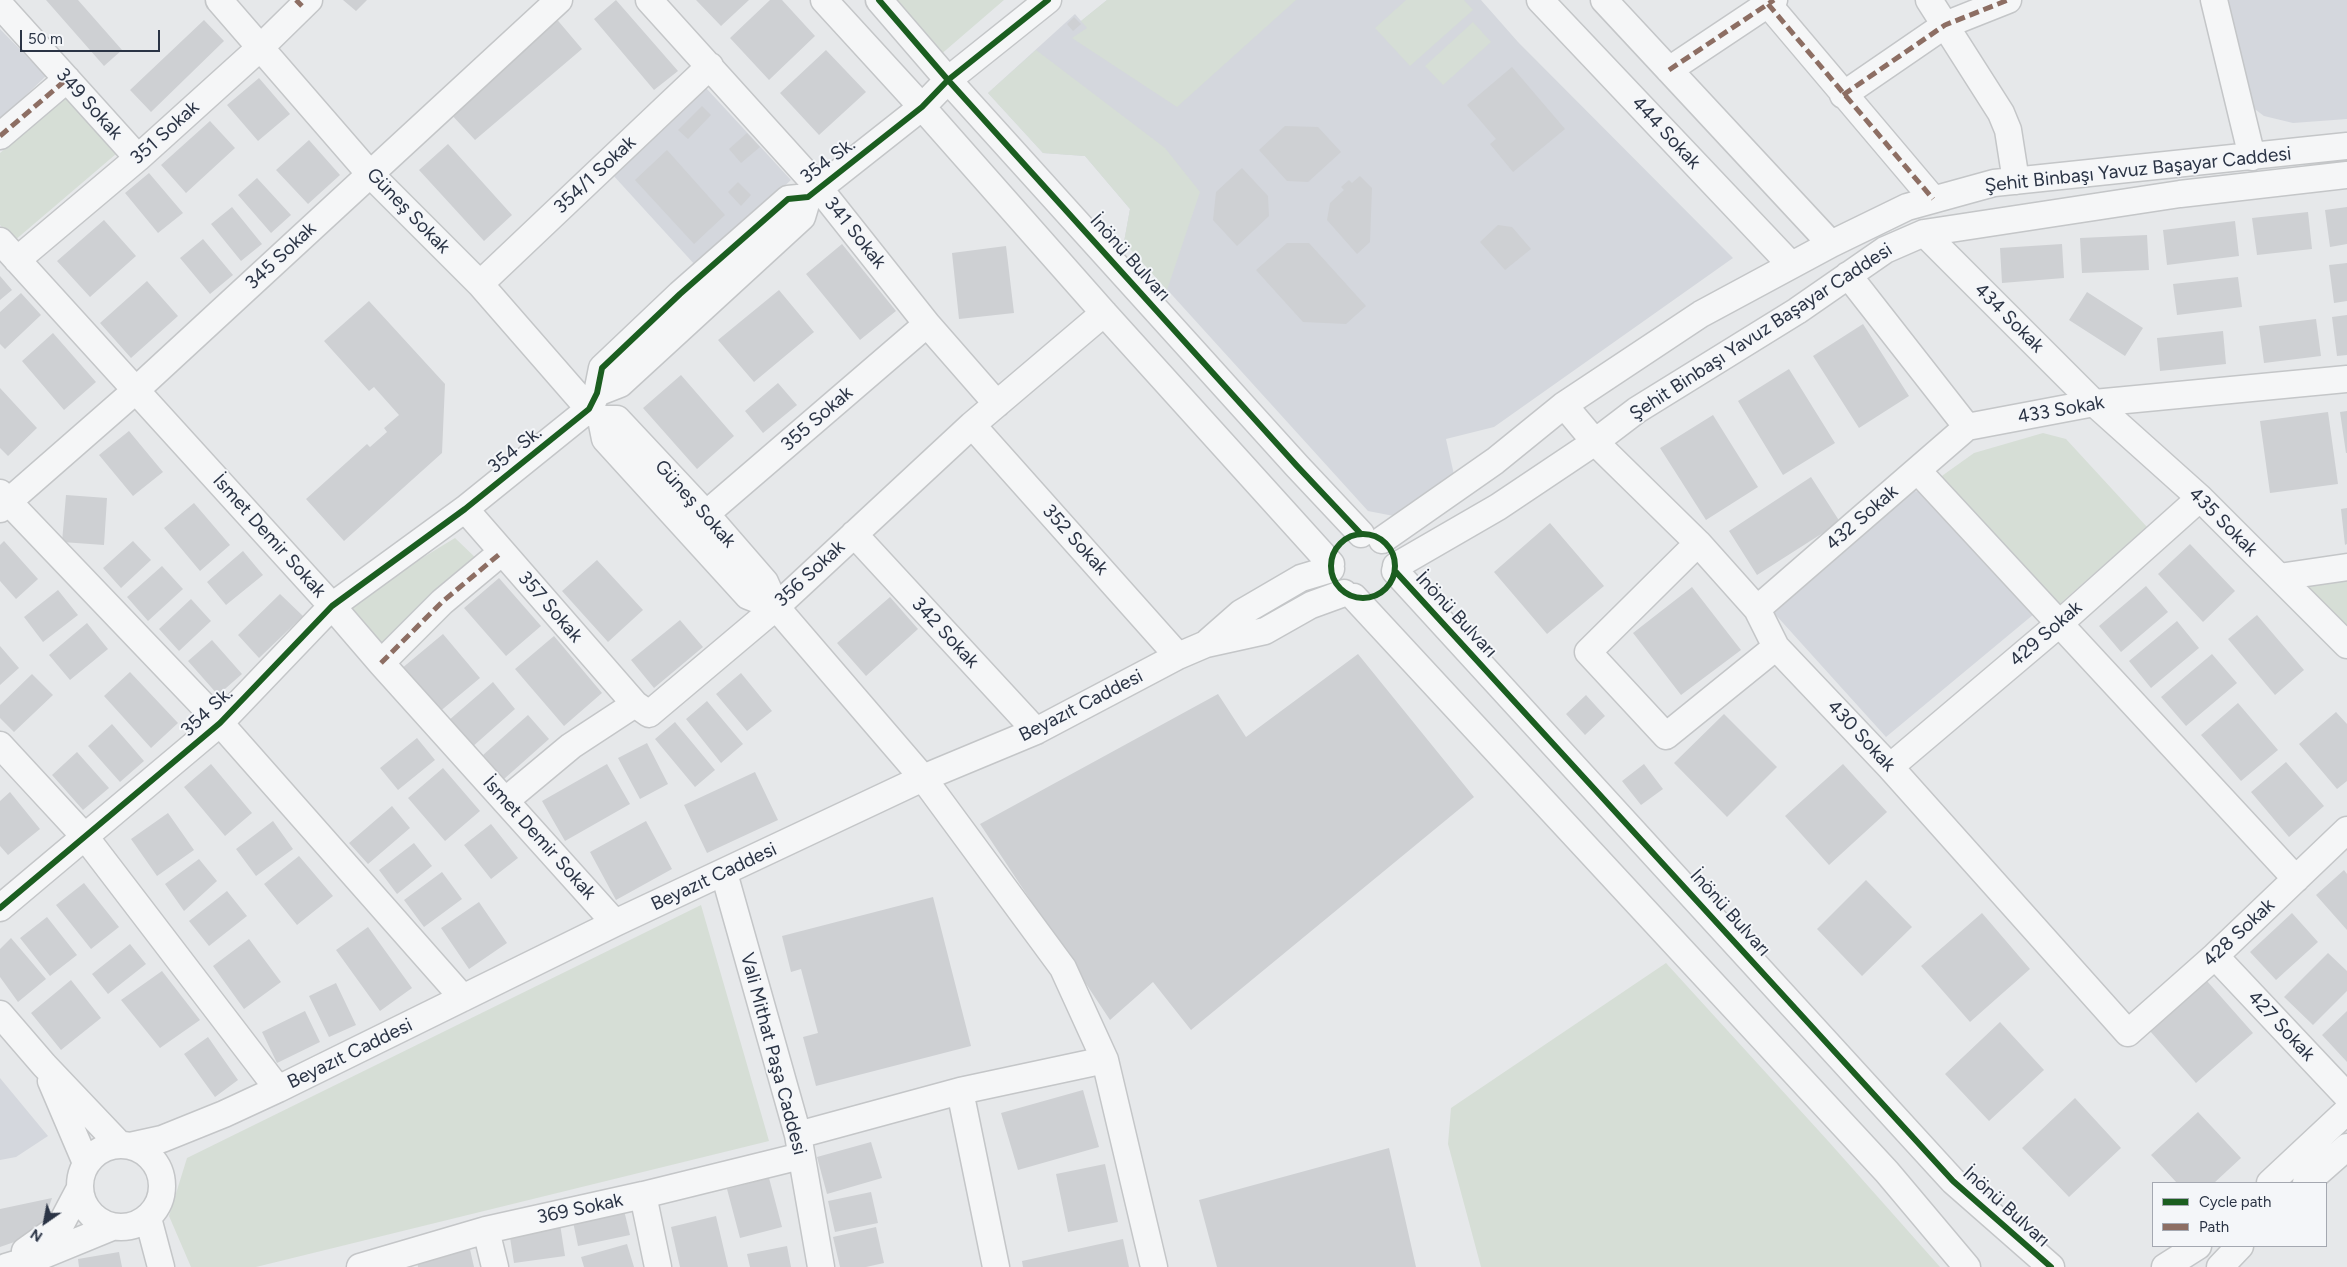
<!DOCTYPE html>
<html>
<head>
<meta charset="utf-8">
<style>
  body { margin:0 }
  #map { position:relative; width:2347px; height:1267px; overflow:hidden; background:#e6e8ea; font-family:Figtree,sans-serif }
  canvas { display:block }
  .legend { position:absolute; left:2152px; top:1182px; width:175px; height:65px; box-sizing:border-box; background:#f4f6f9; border:1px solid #a4a8b1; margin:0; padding:6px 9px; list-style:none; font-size:15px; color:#2b3445 }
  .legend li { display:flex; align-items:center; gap:10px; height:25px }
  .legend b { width:25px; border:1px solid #a4a8b1 }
  .north { position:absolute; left:20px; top:1197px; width:50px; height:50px; -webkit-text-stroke:4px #f4f6f9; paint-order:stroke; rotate:213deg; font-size:14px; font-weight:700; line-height:20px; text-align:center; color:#2b3445 }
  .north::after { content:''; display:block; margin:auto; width:18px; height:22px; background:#2b3445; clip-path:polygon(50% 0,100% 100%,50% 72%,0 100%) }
  .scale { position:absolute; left:20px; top:30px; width:140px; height:22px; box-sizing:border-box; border:2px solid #2b3445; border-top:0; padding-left:6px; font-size:15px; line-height:18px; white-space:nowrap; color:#2b3445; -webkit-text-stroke:4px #f4f6f9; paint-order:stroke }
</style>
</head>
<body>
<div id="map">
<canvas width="2347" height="1267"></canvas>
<ul class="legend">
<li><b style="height:6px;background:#1b5e20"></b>Cycle path</li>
<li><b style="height:6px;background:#8d6e63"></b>Path</li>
</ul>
<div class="north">N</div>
<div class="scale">50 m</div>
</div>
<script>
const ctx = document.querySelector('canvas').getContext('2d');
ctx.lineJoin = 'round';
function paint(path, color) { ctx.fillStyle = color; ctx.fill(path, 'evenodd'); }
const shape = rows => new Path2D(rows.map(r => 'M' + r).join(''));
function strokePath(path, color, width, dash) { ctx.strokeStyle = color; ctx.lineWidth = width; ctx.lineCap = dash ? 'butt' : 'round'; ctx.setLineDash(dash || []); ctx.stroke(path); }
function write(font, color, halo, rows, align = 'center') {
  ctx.font = font + ' Figtree,sans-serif'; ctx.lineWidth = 4; ctx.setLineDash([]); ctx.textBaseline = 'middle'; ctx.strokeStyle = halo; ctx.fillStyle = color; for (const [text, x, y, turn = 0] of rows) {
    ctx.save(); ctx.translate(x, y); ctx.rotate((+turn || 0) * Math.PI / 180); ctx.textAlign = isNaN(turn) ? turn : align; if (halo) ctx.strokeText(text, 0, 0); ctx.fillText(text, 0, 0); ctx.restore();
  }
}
paint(shape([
  [1107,0,1481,0,1518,42,1733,258,1494,427,1446,439,1455,479,1404,518,1368,511,1124,242,1130,209,1085,156,1043,153,988,93,1075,14,1081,21],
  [2225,0,2347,0,2347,119,2293,123,2264,116,2252,107],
  [0,29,46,76,0,120],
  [706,88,791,180,696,266,612,174],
  [1914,491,1923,492,2034,614,1886,737,1774,613],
  [0,1078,48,1136,16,1157,0,1160]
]), '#d4d7dd');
paint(shape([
  [892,0,1004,0,939,56],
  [1107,0,1296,0,1177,107,1072,38,1087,28,1081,21],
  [1406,0,1464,0,1473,10,1410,66,1375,28],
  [1473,22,1491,42,1443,85,1425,66],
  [1036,50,1165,148,1200,192,1167,290,1124,242,1130,209,1085,156,1043,153,988,93],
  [66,96,116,154,14,241,0,225,0,153],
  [2043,433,2066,439,2147,527,2055,608,1939,478,1974,453],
  [455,538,479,561,380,649,348,603],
  [2347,577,2347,624,2339,624,2304,581],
  [701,905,769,1141,256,1267,191,1267,169,1216,187,1158],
  [1666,963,1829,1142,1940,1267,1481,1267,1448,1144,1451,1108]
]), '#d6ded6');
paint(shape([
  [46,0,78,0,122,50,104,66],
  [343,0,367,0,356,11],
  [616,0,678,71,654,90,594,19],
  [696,0,749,0,721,26],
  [770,0,782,0,815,36,769,80,730,38],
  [554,16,582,49,475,140,449,112],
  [1074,17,1081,24,1073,31,1067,24],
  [204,20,224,41,151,112,130,90],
  [826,50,866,92,819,135,780,93],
  [1512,67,1565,129,1513,172,1490,144,1496,139,1467,105],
  [259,78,290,114,258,141,227,105],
  [702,106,711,115,688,139,678,130],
  [210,121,235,148,186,193,161,165],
  [1285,126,1318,127,1341,152,1308,182,1287,181,1259,150],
  [747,133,760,147,741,163,729,149],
  [309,140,340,175,308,204,276,170],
  [448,144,512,215,484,241,419,170],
  [667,150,725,215,694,244,635,180],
  [1242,168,1268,196,1269,216,1237,246,1213,220,1216,192],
  [149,173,183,213,158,233,125,193],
  [1360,176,1372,188,1370,242,1357,254,1327,220,1330,203,1344,190,1341,187,1349,180,1352,183],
  [257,178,291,215,271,233,238,195],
  [738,182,751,195,741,206,728,192],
  [232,207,262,244,241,261,211,224],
  [2347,207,2347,244,2330,247,2325,210],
  [2308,212,2312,249,2257,255,2252,218],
  [104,220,136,256,90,297,57,261],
  [2235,221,2239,256,2167,265,2163,230],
  [1498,225,1512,227,1531,249,1505,270,1480,242],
  [2147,235,2149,270,2082,273,2080,238],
  [203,239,233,275,210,294,180,258],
  [1287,243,1309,243,1366,306,1346,324,1303,322,1256,270],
  [842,244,896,311,860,340,806,274],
  [2062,244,2064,278,2002,283,2000,248],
  [1006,246,1014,313,959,319,952,253],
  [2347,263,2347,301,2334,303,2329,265],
  [0,276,12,290,0,300],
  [2238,277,2242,307,2177,315,2173,284],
  [147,281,178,316,131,358,100,323],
  [779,290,814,332,754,382,718,340],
  [2087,292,2143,328,2125,356,2069,320],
  [21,293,41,315,5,349,0,344,0,312],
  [369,301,445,384,442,453,344,541,306,499,367,444,370,447,387,432,384,428,399,415,374,387,369,391,324,341],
  [2347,315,2347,355,2337,356,2332,317],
  [2316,319,2321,356,2264,363,2259,326],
  [1863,324,1909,396,1859,428,1813,356],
  [2223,331,2226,364,2160,371,2157,338],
  [53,333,96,382,64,410,22,361],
  [1789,369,1835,443,1783,475,1738,401],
  [681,375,734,436,697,469,643,408],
  [778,383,797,405,763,433,745,411],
  [0,388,37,428,8,456,0,448],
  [2347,411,2347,453,2346,453,2340,412],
  [2328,412,2338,484,2270,493,2260,421],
  [1713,415,1758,487,1706,520,1660,448],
  [129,431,163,472,133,496,99,455],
  [1811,477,1840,522,1757,575,1729,531],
  [66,495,107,498,104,545,62,542],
  [194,503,230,545,200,571,164,528],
  [2347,508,2347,544,2345,545,2341,509],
  [1550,523,1604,586,1547,634,1494,572],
  [4,541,38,579,16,599,0,581,0,545],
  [133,541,151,560,121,588,103,568],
  [2190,544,2235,591,2203,622,2158,574],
  [243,551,263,575,226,605,207,582],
  [597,560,643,610,608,642,562,591],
  [162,566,183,589,148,621,127,597],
  [499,578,541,626,506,656,464,608],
  [2146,586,2168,612,2121,652,2099,626],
  [1692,587,1741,650,1681,695,1633,633],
  [58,590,78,615,43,642,24,617],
  [280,594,303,616,259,658,238,635],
  [890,597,918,629,866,676,837,643],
  [191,599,211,621,179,651,159,629],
  [2257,615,2304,670,2275,695,2228,639],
  [680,620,703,647,654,688,631,660],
  [2177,621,2199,648,2151,688,2129,661],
  [87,623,108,649,70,680,49,655],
  [443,634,480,678,438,713,401,669],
  [554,636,602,693,564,726,515,669],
  [212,640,242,674,218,695,188,661],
  [0,646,19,668,0,685],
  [1358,654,1474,797,1191,1030,1153,982,1110,1020,980,824,1218,694,1246,737],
  [2212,654,2237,683,2186,726,2161,697],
  [130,672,178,723,151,748,104,696],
  [741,673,772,711,747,731,716,694],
  [32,674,53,695,14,732,0,718,0,705],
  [493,682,515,709,471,748,448,721],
  [1586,695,1605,716,1585,735,1566,714],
  [707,701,743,744,721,763,686,719],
  [2238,703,2278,750,2241,781,2201,735],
  [2336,712,2347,724,2347,781,2337,789,2299,744],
  [1724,714,1777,767,1727,817,1674,763],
  [528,715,549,739,504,779,483,755],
  [675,722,715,770,695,787,655,739],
  [112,724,144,761,120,782,88,746],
  [417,738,435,760,398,790,380,768],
  [647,743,668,784,640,799,618,758],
  [77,752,109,788,83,810,52,775],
  [2286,762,2324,806,2289,837,2251,792],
  [211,764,252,813,225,836,184,787],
  [607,764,630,804,565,841,542,801],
  [1644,764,1663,789,1641,805,1622,781],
  [1843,764,1887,812,1829,865,1785,816],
  [443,768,480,811,445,841,408,798],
  [755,772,778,820,707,853,684,805],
  [10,792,40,829,8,855,0,846,0,801],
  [392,806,410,828,368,864,349,843],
  [168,813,194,850,157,876,131,839],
  [273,821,293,849,256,876,236,849],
  [646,821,672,869,616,900,590,852],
  [491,824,518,858,491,879,464,845],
  [414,843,432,866,397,894,379,870],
  [299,856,333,896,297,925,264,884],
  [199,859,217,881,184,911,165,884],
  [2344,870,2347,874,2347,930,2316,895],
  [442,872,462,899,424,927,404,900],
  [1866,880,1912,927,1862,976,1817,929],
  [84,883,119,927,91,949,56,905],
  [227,891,247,916,209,946,189,921],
  [933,897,971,1046,816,1086,803,1037,818,1033,801,969,791,972,782,936],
  [479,902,507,943,469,969,441,928],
  [1982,913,2030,969,1970,1022,1921,966],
  [2292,913,2318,942,2276,980,2250,952],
  [47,917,77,955,50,976,20,938],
  [368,927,412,988,380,1011,336,950],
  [11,938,46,979,18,1002,0,977,0,949],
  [249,939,281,982,244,1009,213,966],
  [130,944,146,964,108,994,92,974],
  [2328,953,2347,971,2347,991,2313,1025,2284,997],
  [162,971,200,1020,160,1048,121,1000],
  [71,980,101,1018,61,1050,31,1013],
  [2207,981,2253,1033,2196,1083,2150,1031],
  [336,983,356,1025,329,1037,309,996],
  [305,1011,320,1042,277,1063,262,1032],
  [2347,1011,2347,1062,2322,1035],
  [2000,1022,2044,1070,1989,1121,1945,1074],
  [208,1037,238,1080,215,1097,184,1054],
  [1083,1090,1099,1147,1018,1170,1001,1113],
  [2075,1098,2121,1148,2069,1197,2022,1148],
  [2198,1112,2241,1158,2214,1183,2177,1183,2151,1155],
  [871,1142,882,1178,827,1194,817,1157],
  [1389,1148,1416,1267,1217,1267,1199,1200],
  [1105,1164,1118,1222,1068,1232,1056,1174],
  [769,1178,782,1227,740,1238,727,1189],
  [871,1192,878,1223,835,1232,828,1201],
  [52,1198,40,1233,0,1247,0,1209],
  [623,1206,630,1235,578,1246,572,1217],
  [716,1216,728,1267,680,1267,671,1227],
  [560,1224,565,1256,514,1263,509,1231],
  [876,1227,884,1263,866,1267,840,1267,833,1237],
  [1123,1239,1129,1267,1023,1267,1022,1261],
  [627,1244,634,1267,584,1267,581,1257],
  [469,1245,474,1267,418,1267,416,1257],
  [787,1246,791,1267,750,1267,747,1254],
  [119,1252,122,1267,79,1267,78,1259]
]), '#ced0d3');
const minor = shape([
  [219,0,370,174,480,284,589,409,601,419,605,439,748,596,776,607],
  [649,0,819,188,927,324,997,404],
  [824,0,922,107,1104,313,1331,564],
  [879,0,948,80,1297,466,1361,534],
  [1540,0,1791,265],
  [1604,0,1831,244],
  [1929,0,2001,113,2008,130,2016,181],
  [2214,0,2252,157],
  [1768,4,1933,199],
  [0,5,138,158],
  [1669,70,1774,0],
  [1843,95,1945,25,2008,0],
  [0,136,67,79],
  [1924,233,2094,403,2200,498,2347,645],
  [0,241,332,606,381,663,615,923],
  [17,260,138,158,262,46,309,0],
  [1848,275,1967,427,2094,403,2347,379],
  [480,284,710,66],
  [597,393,620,384,802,217,808,197],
  [1564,405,1595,442,1698,543,1757,609,1776,647,1890,767,2128,1033,2215,956,2347,830],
  [601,419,617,419,706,514,765,582,776,607,923,778,1063,968,1105,1060,1154,1267],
  [972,425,1178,656],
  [1918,471,2296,879],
  [0,493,220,723,463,998],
  [0,509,135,391,559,0],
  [465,509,635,704],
  [706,514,927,324],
  [854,534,1036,731],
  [1382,540,1495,461,1564,405,1701,314,1831,244,1907,207,1994,183,2347,146],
  [1698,543,1588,652,1666,736,1776,647],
  [1396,566,1498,507,1595,442,1637,410,1797,311,1885,250,1924,233,2180,194,2347,175],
  [1395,571,1953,1181,2051,1267],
  [2279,577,2347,567],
  [1354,597,1887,1172,1967,1267],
  [1757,609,1967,427],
  [1208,642,1241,613,1301,578,1331,569],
  [381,663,442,602,502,552],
  [0,745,86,838,278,1089],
  [1890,767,2059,624,2200,498],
  [505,801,571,746,635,704,649,714,776,607,972,425,1104,313],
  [724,873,798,1135,821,1267],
  [0,908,220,723,332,606,465,509,589,409,597,393,602,368,680,294,788,199,808,197,922,107,948,80,1048,0],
  [2215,956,2347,1096],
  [0,1014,44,1065,120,1145],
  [51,1081,86,1163],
  [960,1091,996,1267],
  [798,1135,960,1091,1105,1060],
  '80 1186a41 41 0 1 1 82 0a41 41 0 1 1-82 0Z',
  [130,1146,162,1139,224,1114,278,1089,615,923,923,778,1036,731,1178,656,1206,644,1265,631,1311,605,1344,593],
  [2270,1183,2347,1111],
  [2306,1183,2347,1147],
  [643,1195,658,1267],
  [148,1218,161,1267],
  [486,1230,495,1267],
  [25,1251,60,1226,79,1190],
  [6,1267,39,1257,112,1227],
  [360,1267,486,1230,643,1195,801,1156],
  [2165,1267,2198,1246],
  [2220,1267,2240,1246]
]);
strokePath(minor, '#c4c6c8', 29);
strokePath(minor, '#f5f6f7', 26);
strokePath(shape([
  [296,0,302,6],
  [1768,4,1933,199],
  [1669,70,1774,0],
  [1843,95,1945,25,2008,0],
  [0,136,67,79],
  [381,663,442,602,502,552]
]), '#8d6e63', 5, [10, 5]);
strokePath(shape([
  [879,0,948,80,1297,466,1361,534],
  '1331 566a32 32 0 1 1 64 0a32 32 0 1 1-64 0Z',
  [1395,571,1953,1181,2051,1267],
  [0,908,220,723,332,606,465,509,589,409,597,393,602,368,680,294,788,199,808,197,922,107,948,80,1048,0]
]), '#1b5e20', 6);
write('19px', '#2b3445', '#f4f6f9', [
  ["349 Sokak",89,104,48],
  ["351 Sokak",165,133,-42],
  ["444 Sokak",1666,133,47],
  ["354 Sk.",828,161,-37],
  ["Şehit Binbaşı Yavuz Başayar Caddesi",2138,170,-6],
  ["354/1 Sokak",595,175,-43],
  ["Güneş Sokak",408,211,46],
  ["341 Sokak",855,233,51],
  ["345 Sokak",281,256,-43],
  ["İnönü Bulvarı",1130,258,48],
  ["434 Sokak",2009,318,45],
  ["Şehit Binbaşı Yavuz Başayar Caddesi",1761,332,-33],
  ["433 Sokak",2061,410,-10],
  ["355 Sokak",817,419,-41],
  ["354 Sk.",515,450,-39],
  ["Güneş Sokak",695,504,48],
  ["432 Sokak",1862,518,-41],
  ["435 Sokak",2223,522,45],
  ["İsmet Demir Sokak",269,536,48],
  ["352 Sokak",1075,540,48],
  ["356 Sokak",810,574,-43],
  ["357 Sokak",550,607,49],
  ["İnönü Bulvarı",1456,615,47],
  ["342 Sokak",945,633,47],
  ["429 Sokak",2046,634,-41],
  ["Beyazıt Caddesi",1081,706,-27],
  ["354 Sk.",207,712,-43],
  ["430 Sokak",1861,736,47],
  ["İsmet Demir Sokak",539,838,48],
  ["Beyazıt Caddesi",714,877,-25],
  ["İnönü Bulvarı",1730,913,48],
  ["428 Sokak",2239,933,-43],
  ["427 Sokak",2281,1026,47],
  ["Beyazıt Caddesi",350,1054,-26],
  ["Vali Mithat Paşa Caddesi",773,1054,75],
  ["İnönü Bulvarı",2006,1207,42],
  ["369 Sokak",580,1209,-12]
]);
</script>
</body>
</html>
